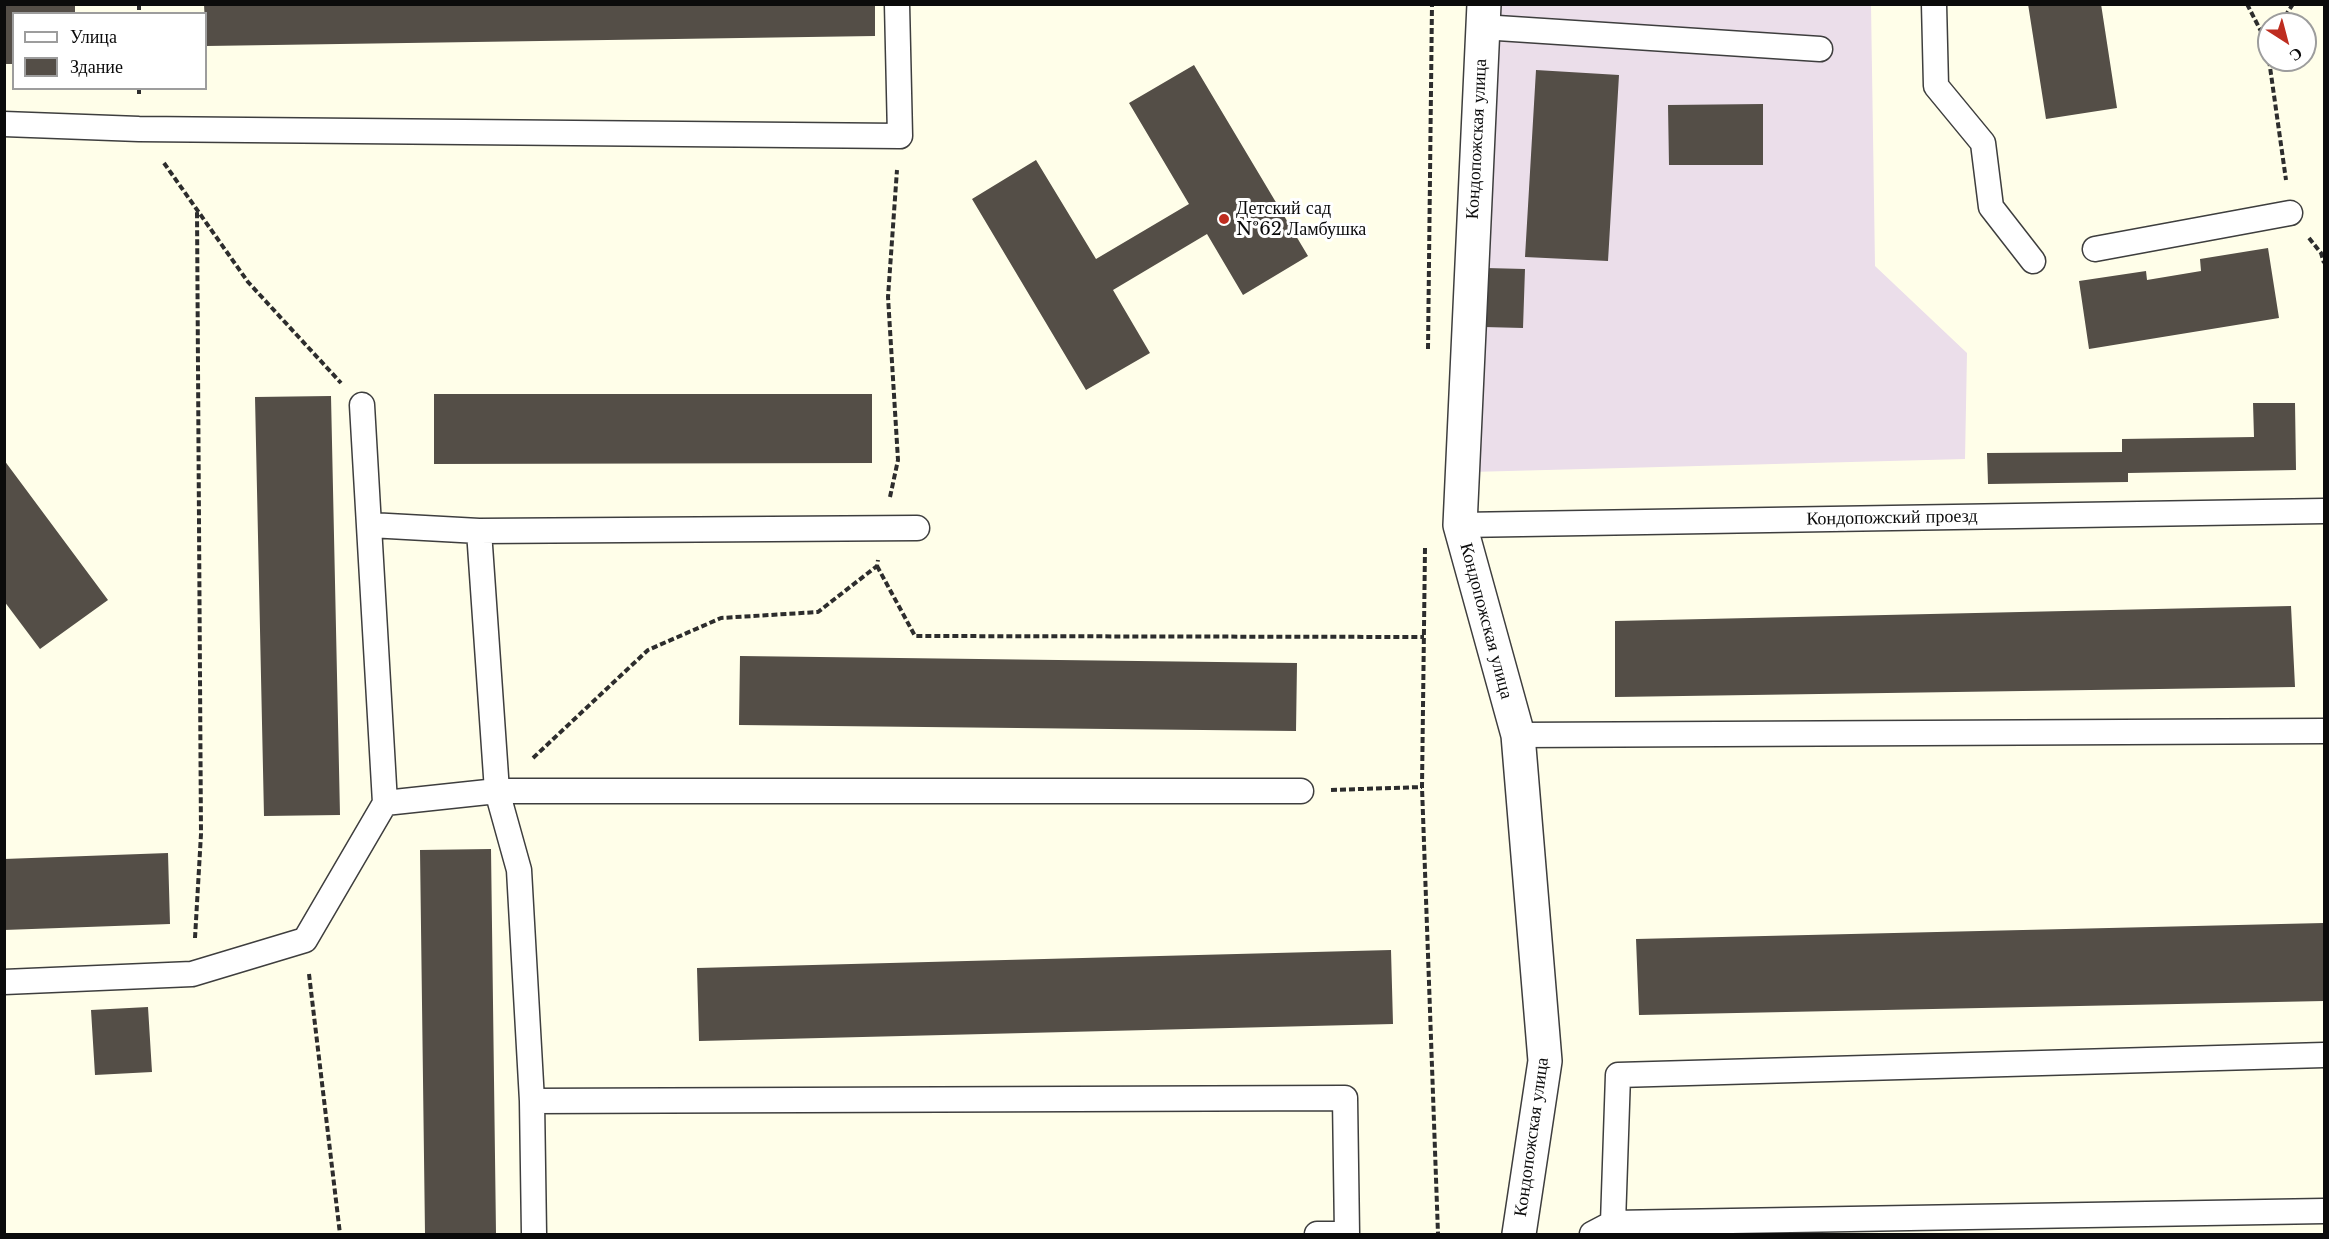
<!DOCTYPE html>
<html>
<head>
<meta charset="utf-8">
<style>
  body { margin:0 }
  #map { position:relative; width:2329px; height:1239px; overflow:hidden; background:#fffee9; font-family:"Libre Baskerville",serif }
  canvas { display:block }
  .frame { position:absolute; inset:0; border:6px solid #0b0b0b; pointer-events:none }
  .legend { position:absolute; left:12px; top:12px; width:195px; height:78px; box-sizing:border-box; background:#fff; border:2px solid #9d9d9d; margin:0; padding:8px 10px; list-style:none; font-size:18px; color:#0b0b0b }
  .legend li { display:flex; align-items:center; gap:12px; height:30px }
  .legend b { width:30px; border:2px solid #9d9d9d }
  .north { position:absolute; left:2257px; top:12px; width:60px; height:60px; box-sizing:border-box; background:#fff; border:2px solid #9d9d9d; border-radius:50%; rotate:144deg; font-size:16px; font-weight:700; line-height:24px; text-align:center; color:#0b0b0b }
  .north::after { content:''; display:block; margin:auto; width:21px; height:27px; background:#be2d20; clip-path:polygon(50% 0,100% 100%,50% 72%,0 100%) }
</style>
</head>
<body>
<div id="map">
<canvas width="2329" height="1239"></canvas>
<div class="frame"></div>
<ul class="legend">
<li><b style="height:8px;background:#fff"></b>Улица</li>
<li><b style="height:16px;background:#544e47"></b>Здание</li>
</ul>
<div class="north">С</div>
</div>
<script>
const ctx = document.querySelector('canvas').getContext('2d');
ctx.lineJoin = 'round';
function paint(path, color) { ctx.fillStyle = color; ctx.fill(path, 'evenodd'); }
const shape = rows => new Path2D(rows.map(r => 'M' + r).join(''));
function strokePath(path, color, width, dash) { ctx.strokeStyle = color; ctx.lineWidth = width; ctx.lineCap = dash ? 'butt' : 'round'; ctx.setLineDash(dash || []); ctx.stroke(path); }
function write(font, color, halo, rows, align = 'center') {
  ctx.font = font + ' "Libre Baskerville",serif'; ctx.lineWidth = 6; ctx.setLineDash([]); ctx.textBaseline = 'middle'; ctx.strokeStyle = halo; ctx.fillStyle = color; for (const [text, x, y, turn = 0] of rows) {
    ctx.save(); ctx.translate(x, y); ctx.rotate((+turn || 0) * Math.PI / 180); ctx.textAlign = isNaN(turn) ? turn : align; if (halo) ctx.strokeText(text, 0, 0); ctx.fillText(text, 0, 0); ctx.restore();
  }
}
paint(shape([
  [1499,5,1871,5,1875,266,1967,353,1965,459,1470,472]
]), '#ebdeea');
paint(shape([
  [4,4,75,4,75,14,14,14,14,64,4,64],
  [204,4,875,4,875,36,206,46],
  [2028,4,2101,4,2117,108,2046,119],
  [1194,65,1308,256,1243,295,1207,234,1113,290,1150,353,1086,390,972,199,1036,160,1096,259,1189,204,1129,103],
  [1536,70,1619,75,1608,261,1525,257],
  [1763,104,1763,165,1669,165,1668,105],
  [2268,248,2279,318,2089,349,2079,281,2146,271,2147,280,2201,271,2200,259],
  [1486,268,1525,269,1523,328,1484,327],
  [434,394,872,394,872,463,434,464],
  [331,396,340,815,264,816,255,397],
  [2253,403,2295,403,2296,470,2128,473,2128,482,1988,484,1987,453,2122,452,2122,439,2254,437],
  [4,460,108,600,40,649,4,601],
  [2291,606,2295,687,1615,697,1615,621],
  [740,656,1297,663,1296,731,739,725],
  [491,849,496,1234,425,1234,420,850],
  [168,853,170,924,4,930,4,859],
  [2324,923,2324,1001,1639,1015,1636,939],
  [1391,950,1393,1024,699,1041,697,968],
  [148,1007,152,1072,95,1075,91,1010]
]), '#544e47');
const lane = shape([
  [1934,4,1936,86,1983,143,1991,207,2033,261],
  [1482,27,1820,49],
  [4,124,139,129,900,136,897,4],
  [2095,249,2290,213],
  [362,405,385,803,497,791,1301,791],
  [370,525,479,531],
  [1460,525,2324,511],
  [1518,735,2324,731],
  [4,982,192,974,305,940,385,803],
  [532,1101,1345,1098,1347,1234,1317,1234],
  [1613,1223,1618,1075,2324,1055],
  [534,1234,532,1101,519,870,497,791,479,531,917,528],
  [1592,1234,1613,1223,2324,1211]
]);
const street = shape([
  [1484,4,1460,525,1518,735,1545,1061,1519,1234]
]);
strokePath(lane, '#3e3e3e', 27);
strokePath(street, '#3e3e3e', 36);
strokePath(shape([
  [139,4,139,14],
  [2247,4,2267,43,2269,59],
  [2280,24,2293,4],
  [2269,60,2286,180],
  [139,88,139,97],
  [164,163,248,282,341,383],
  [2309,238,2321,253,2324,263],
  [1428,349,1432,4],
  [890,497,898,460,888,297,897,170],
  [1425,548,1422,787,1438,1234],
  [877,566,915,636,1424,637],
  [533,758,648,650,721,618,818,612,877,566,878,560],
  [1331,790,1422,787],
  [195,938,201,834,197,210],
  [309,974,340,1234]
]), '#2d2d2d', 4, [6, 3]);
strokePath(lane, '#fff', 24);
strokePath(street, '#fff', 33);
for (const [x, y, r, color] of [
  [1224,219,6,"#be2d20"]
]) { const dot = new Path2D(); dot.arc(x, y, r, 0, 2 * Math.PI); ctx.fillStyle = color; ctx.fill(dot); strokePath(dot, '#fff', 2); }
write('18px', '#0b0b0b', '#fff', [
  ["Кондопожская улица",1477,139,-87],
  ["Кондопожский проезд",1892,518,-1],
  ["Кондопожская улица",1486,621,75],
  ["Кондопожская улица",1532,1137,-82]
]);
write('18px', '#0b0b0b', '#fff', [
  ["Детский сад",1236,209],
  ["№62 Ламбушка",1236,230]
], 'left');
</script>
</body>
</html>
